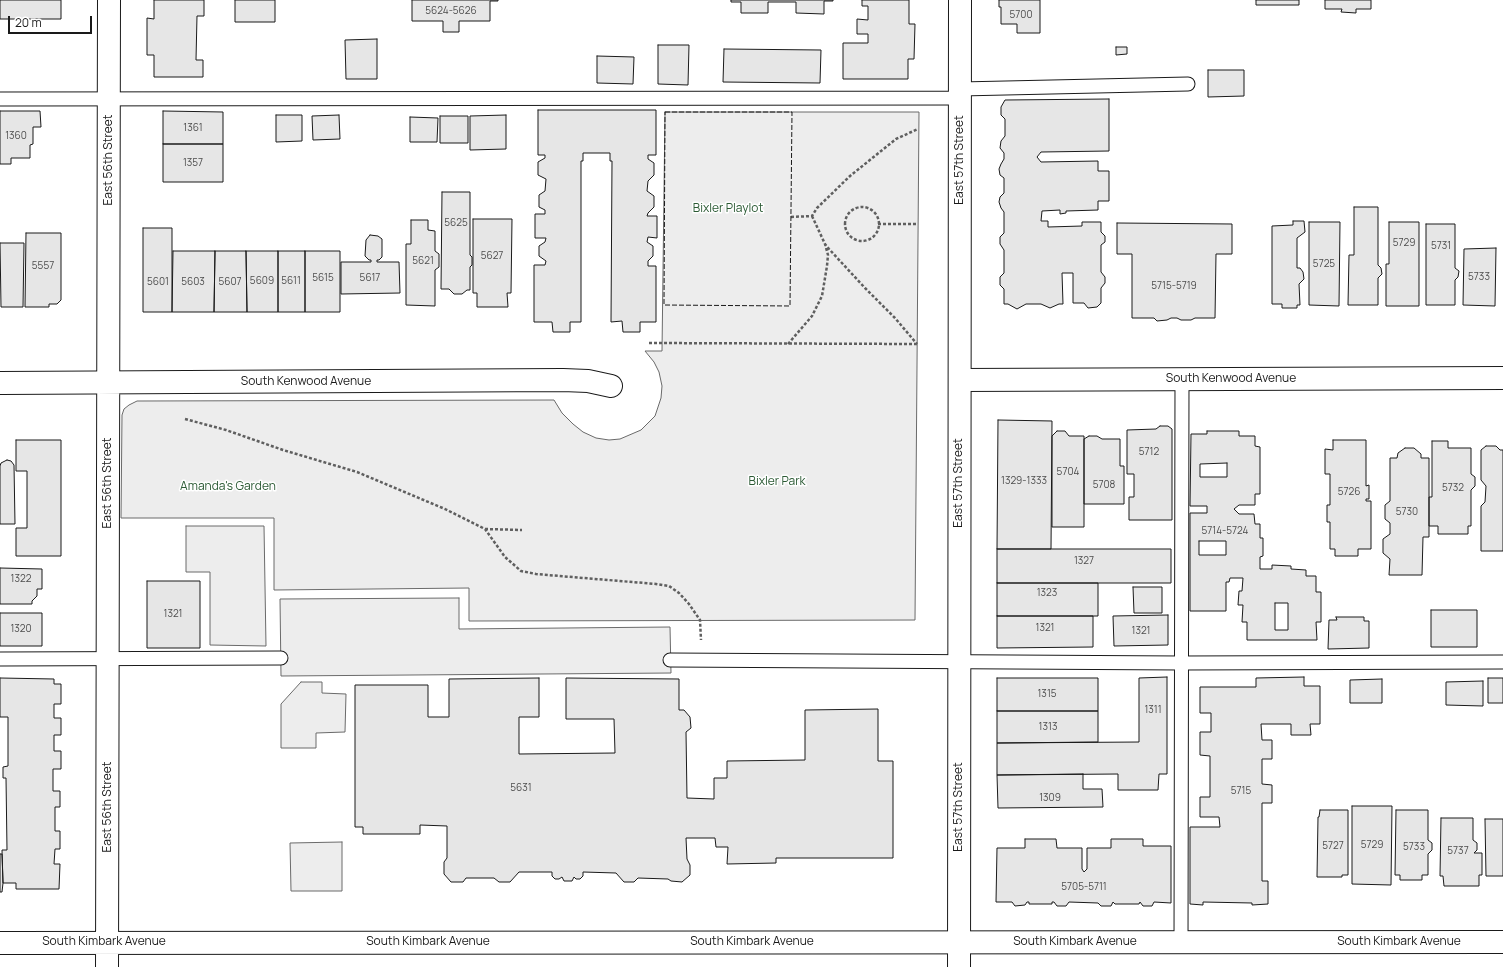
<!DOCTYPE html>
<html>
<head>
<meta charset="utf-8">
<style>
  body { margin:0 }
  #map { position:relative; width:1503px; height:967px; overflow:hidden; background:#fff; font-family:Manrope,sans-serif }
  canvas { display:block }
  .scale { position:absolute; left:8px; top:16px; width:84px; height:18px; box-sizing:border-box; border:2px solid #1a1a1a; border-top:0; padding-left:5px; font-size:12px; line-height:14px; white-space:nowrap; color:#1a1a1a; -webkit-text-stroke:3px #fff; paint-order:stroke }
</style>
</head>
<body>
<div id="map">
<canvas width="1503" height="967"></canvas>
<div class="scale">20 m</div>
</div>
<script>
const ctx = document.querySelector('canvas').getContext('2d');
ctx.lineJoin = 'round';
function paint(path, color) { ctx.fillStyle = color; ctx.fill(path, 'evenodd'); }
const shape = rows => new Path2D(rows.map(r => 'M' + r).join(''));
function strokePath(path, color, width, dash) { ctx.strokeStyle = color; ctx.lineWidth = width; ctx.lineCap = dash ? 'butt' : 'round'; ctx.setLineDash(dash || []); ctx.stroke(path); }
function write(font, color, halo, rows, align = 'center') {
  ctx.font = font + ' Manrope,sans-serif'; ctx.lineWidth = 3; ctx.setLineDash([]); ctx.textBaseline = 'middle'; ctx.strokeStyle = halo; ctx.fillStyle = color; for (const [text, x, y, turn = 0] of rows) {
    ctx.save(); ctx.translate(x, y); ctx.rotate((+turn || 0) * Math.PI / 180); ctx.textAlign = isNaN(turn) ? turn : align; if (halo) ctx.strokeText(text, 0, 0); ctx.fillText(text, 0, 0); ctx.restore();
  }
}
const built = shape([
  [665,112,919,112,915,620,469,621,469,588,274,590,274,518,121,518,122,415,124,409,129,405,137,401,554,400,562,413,573,424,583,432,596,438,609,440,620,439,641,430,655,416,661,398,662,386,659,372,654,362,645,351,662,351,665,112],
  [186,526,264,526,266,646,210,645,210,572,186,572,186,526],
  [459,598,459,629,670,627,671,673,281,676,280,599,459,598],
  [301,682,322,682,322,693,346,694,345,732,316,733,316,748,281,748,281,704,301,682],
  [342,842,342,891,291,891,290,843,342,842]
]);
paint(built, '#ededed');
strokePath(built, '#6a6a6a', 1);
const building = shape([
  [0,0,61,0,61,19,0,19,0,0],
  [154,0,204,0,204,16,197,16,196,60,203,60,203,77,154,77,154,55,147,55,147,18,154,19,154,0],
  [235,0,275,0,275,22,235,22,235,0],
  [412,0,498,0,498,1,490,1,490,21,459,21,459,32,443,32,443,21,412,21,412,0],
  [731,0,833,0,833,1,824,1,824,14,796,13,796,2,768,2,768,13,741,13,741,2,731,2,731,0],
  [862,0,909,0,909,24,915,24,914,59,908,59,908,79,843,79,843,43,868,43,868,34,857,34,857,19,868,20,868,6,862,6,862,0],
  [999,0,1040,0,1040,33,1017,33,1017,24,1001,24,1001,7,999,7,999,0],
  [1256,0,1299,0,1299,5,1256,5,1256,0],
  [1325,0,1371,0,1371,9,1356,9,1356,13,1341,12,1342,9,1325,9,1325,0],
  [377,39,377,79,346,79,345,40,377,39],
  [658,45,689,45,688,85,658,84,658,45],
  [1116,47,1127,47,1127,54,1116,55,1116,47],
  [724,49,821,50,820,83,723,82,724,49],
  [597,56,634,57,633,84,597,83,597,56],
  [1208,70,1244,70,1244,96,1208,97,1208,70],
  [1109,99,1109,151,1041,152,1037,157,1041,162,1098,161,1098,171,1109,171,1109,201,1098,201,1098,210,1066,211,1066,213,1060,214,1060,210,1042,211,1041,221,1048,221,1048,227,1082,226,1082,222,1101,222,1101,232,1105,236,1105,242,1101,245,1101,272,1105,277,1105,283,1101,288,1101,303,1097,307,1088,308,1084,303,1073,303,1073,273,1062,273,1063,304,1059,304,1050,308,1041,304,1026,304,1017,309,1008,304,1004,304,1004,289,1000,285,1000,277,1004,273,1004,250,1000,244,1000,237,1004,233,1004,212,1001,208,999,202,1000,197,1004,193,1004,178,1000,175,999,169,1001,164,1004,159,1004,153,1000,148,1001,141,1005,136,1005,119,1001,115,1001,107,1005,100,1109,99],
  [538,110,656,110,656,155,648,155,648,159,654,163,654,175,648,181,647,191,654,196,654,207,648,213,647,216,657,216,657,238,648,237,647,242,653,246,653,256,648,261,648,266,656,266,656,322,640,322,640,332,623,332,622,321,611,322,612,161,610,161,610,153,583,153,583,161,581,161,581,322,570,322,570,332,553,332,552,322,534,322,534,265,545,265,546,261,539,256,539,246,545,242,546,238,535,238,535,214,545,214,545,210,539,207,539,195,545,191,546,179,538,175,538,162,545,158,545,155,538,155,538,110],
  [0,111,40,111,41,127,33,127,33,144,30,145,30,158,11,158,11,164,0,164,0,111],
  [163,111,223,112,223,144,163,144,163,111],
  [276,115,302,115,302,141,276,142,276,115],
  [339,115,340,139,313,140,312,116,339,115],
  [506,115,506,149,470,150,470,116,506,115],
  [440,116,468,116,468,143,440,143,440,116],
  [410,117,438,118,437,142,410,142,410,117],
  [163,144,223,144,223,182,163,182,163,144],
  [442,192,470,192,470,255,472,257,472,265,470,267,470,290,467,290,462,294,454,294,449,289,441,289,442,192],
  [1354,207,1378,207,1378,265,1381,268,1382,274,1378,278,1378,305,1348,305,1349,255,1354,255,1354,207],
  [473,219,512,219,511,293,507,293,508,307,477,307,477,293,473,293,473,219],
  [411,220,428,220,428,230,435,231,435,251,439,254,439,267,435,270,435,306,406,305,406,244,411,244,411,220],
  [1293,221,1304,221,1305,232,1297,238,1297,268,1300,268,1303,272,1304,279,1299,284,1300,305,1297,305,1297,308,1282,308,1282,304,1272,304,1272,226,1293,225,1293,221],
  [1309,222,1340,222,1339,306,1309,305,1309,222],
  [1389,222,1419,222,1419,306,1386,306,1386,264,1389,264,1389,222],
  [1117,223,1232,224,1232,254,1216,254,1215,318,1195,318,1191,320,1181,320,1177,318,1171,318,1167,320,1157,321,1154,318,1132,318,1132,254,1117,254,1117,223],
  [1426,224,1455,224,1455,268,1459,271,1458,277,1455,280,1455,305,1426,305,1426,224],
  [143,228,172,228,172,312,143,312,143,228],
  [26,233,61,233,61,300,57,304,49,304,49,307,25,307,26,233],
  [370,235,378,236,382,239,382,257,379,260,377,260,377,262,399,262,400,293,341,294,341,262,371,262,371,260,369,260,365,256,366,240,370,235],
  [0,243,24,243,23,307,1,307,0,243],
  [1496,248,1495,306,1463,305,1464,249,1496,248],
  [173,251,215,251,214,312,172,312,173,251],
  [215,251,246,251,247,312,214,312,215,251],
  [246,251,278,251,278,312,247,312,246,251],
  [278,251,305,251,305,312,278,312,278,251],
  [305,251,340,251,340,312,305,312,305,251],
  [998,420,1052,421,1051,549,997,549,998,420],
  [1160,426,1168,426,1172,429,1172,520,1129,520,1129,497,1134,497,1134,474,1127,474,1127,430,1156,429,1160,426],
  [1057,431,1065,431,1069,436,1084,436,1084,527,1052,527,1052,436,1057,431],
  [1207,431,1239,431,1239,436,1255,436,1255,446,1260,447,1260,494,1255,494,1255,505,1239,505,1234,509,1239,514,1254,514,1255,524,1260,524,1260,538,1263,538,1263,556,1260,557,1260,569,1272,569,1272,565,1291,566,1291,569,1306,570,1306,576,1316,576,1316,592,1321,592,1321,622,1316,622,1317,640,1247,640,1247,622,1242,622,1243,605,1238,605,1239,591,1242,591,1243,578,1230,578,1229,582,1226,582,1226,611,1190,611,1190,513,1207,513,1207,506,1190,506,1191,434,1207,434,1207,431],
  [1227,463,1227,477,1200,477,1200,464,1227,463],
  [1199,541,1226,541,1226,555,1199,555,1199,541],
  [1275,603,1288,603,1288,630,1275,630,1275,603],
  [1089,436,1097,436,1102,439,1120,439,1120,466,1124,466,1124,504,1084,504,1084,439,1089,436],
  [16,440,61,440,61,556,16,556,16,528,27,528,27,471,16,471,16,440],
  [1333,440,1366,440,1366,486,1369,485,1369,499,1366,499,1366,501,1371,501,1371,549,1358,549,1358,556,1335,556,1335,549,1330,549,1330,522,1327,522,1327,505,1330,505,1330,474,1325,474,1325,449,1333,450,1333,440],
  [1432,441,1448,441,1448,448,1471,448,1471,474,1475,477,1475,486,1471,490,1471,526,1468,526,1468,534,1438,534,1438,526,1429,526,1429,497,1432,497,1432,441],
  [1486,446,1496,446,1500,450,1503,450,1503,551,1481,551,1481,506,1485,502,1486,486,1481,480,1481,450,1486,446],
  [1405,448,1414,448,1421,454,1421,458,1429,458,1429,537,1423,537,1422,575,1389,575,1390,559,1383,553,1383,539,1390,534,1390,523,1385,519,1385,505,1390,501,1390,458,1397,458,1398,453,1405,448],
  [7,460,11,461,14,465,15,524,0,524,0,466,1,463,7,460],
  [997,549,1171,549,1171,583,997,583,997,549],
  [0,568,42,569,42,589,37,589,37,596,32,601,32,604,0,604,0,568],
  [147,581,200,581,200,648,147,648,147,581],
  [997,583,1098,583,1098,616,997,616,997,583],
  [1133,587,1162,587,1162,613,1134,613,1133,587],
  [1431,610,1477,610,1477,647,1431,647,1431,610],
  [0,613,42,613,42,646,0,646,0,613],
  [1168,615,1168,645,1114,646,1113,616,1168,615],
  [997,616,1093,616,1093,647,997,648,997,616],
  [1336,617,1364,617,1364,621,1369,621,1369,648,1328,649,1329,620,1337,620,1336,617],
  [1167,677,1167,774,1159,774,1158,790,1118,790,1118,774,997,775,997,743,1139,742,1139,678,1167,677],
  [1304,677,1304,686,1320,686,1320,724,1310,724,1311,735,1291,735,1291,724,1261,724,1262,740,1272,740,1272,759,1262,759,1262,784,1272,785,1272,803,1262,803,1262,881,1268,881,1268,904,1252,905,1252,903,1203,902,1203,905,1190,904,1190,827,1220,827,1219,817,1200,817,1200,797,1210,797,1210,756,1200,755,1200,732,1211,732,1211,713,1200,713,1200,687,1256,687,1256,678,1304,677],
  [0,678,54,679,54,684,61,684,61,704,54,704,54,718,61,718,61,735,54,735,54,751,61,751,61,769,53,769,53,791,60,791,60,807,55,807,55,831,60,831,60,849,55,849,54,864,60,864,59,889,16,889,16,883,3,883,2,850,7,850,6,778,3,778,3,767,8,766,8,717,0,717,0,678],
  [539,678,539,717,519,717,519,754,615,753,614,719,566,719,566,678,679,679,679,710,684,710,690,717,691,728,686,732,687,798,714,799,714,778,727,778,727,761,805,760,805,710,878,709,878,761,893,761,893,858,776,858,776,863,727,864,728,847,716,847,715,838,686,838,687,859,690,865,690,875,682,882,671,881,668,879,638,878,634,882,624,882,616,873,583,872,583,876,580,879,576,879,574,877,572,881,564,881,562,877,559,879,555,879,552,876,552,872,519,872,510,882,499,882,494,878,466,878,463,882,451,882,444,874,444,862,447,858,447,826,420,825,420,834,363,834,363,827,355,827,355,685,428,685,428,717,449,717,449,679,539,678],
  [997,678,1098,678,1098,711,997,711,997,678],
  [1488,678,1503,678,1503,703,1488,703,1488,678],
  [1382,679,1382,703,1350,703,1350,680,1382,679],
  [1483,681,1483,706,1446,705,1446,682,1483,681],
  [997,711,1098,711,1098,742,997,743,997,711],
  [1083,774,1083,789,1102,789,1103,807,998,808,997,775,1083,774],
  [1352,806,1392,806,1391,885,1352,884,1352,806],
  [1320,810,1348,810,1348,875,1342,875,1342,877,1317,877,1318,817,1319,817,1320,810],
  [1396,810,1428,810,1428,840,1432,843,1432,850,1428,854,1428,875,1422,875,1422,880,1400,880,1400,875,1395,875,1396,810],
  [1441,818,1473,818,1473,840,1477,843,1477,850,1474,853,1482,853,1482,875,1479,875,1479,886,1444,886,1443,876,1440,876,1441,818],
  [1485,819,1503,819,1503,876,1486,876,1485,819],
  [1025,839,1056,839,1057,848,1082,848,1082,869,1084,872,1087,869,1087,848,1111,848,1111,839,1143,839,1143,846,1171,846,1171,903,1154,902,1152,906,1143,906,1140,902,1139,904,1115,904,1113,902,1111,906,1101,906,1098,903,1069,902,1066,906,1057,906,1054,902,1052,902,1052,904,1029,904,1029,902,1027,902,1025,905,1015,906,1012,902,996,902,997,848,1025,848,1025,839],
  [0,854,2,854,3,883,2,892,0,892,0,854]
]);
paint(building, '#e6e6e6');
strokePath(building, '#1a1a1a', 1);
const service = shape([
  [960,89,1188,84],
  [0,99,960,98],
  [0,659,281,658],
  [670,660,1181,663,1503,662],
  [1181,942,1182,379]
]);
const minor = shape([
  [960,380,1503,378],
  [0,383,563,380,588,381,611,386],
  [0,943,1503,942],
  [107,967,109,0]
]);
const tertiary = shape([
  [959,967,960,0]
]);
strokePath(service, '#1a1a1a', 15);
strokePath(minor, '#1a1a1a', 24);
strokePath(tertiary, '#1a1a1a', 24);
strokePath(shape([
  '845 224a17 17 0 1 1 34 0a17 17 0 1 1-34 0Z',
  [812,216,825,244,829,249,865,288,895,318,917,344],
  [791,217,812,216,817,208,850,176,896,139,918,129],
  [878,224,918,224],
  [649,343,917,344],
  [788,344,812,316,822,296,827,266,828,255,825,244],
  [185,419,226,430,283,450,357,472,445,509,485,529,505,557,521,571,536,574,656,584,669,586,679,593,689,604,700,620,701,640],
  [485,529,522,530]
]), '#5f5f5f', 2.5, [3, 2]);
strokePath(service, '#fff', 13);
strokePath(minor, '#fff', 22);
strokePath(tertiary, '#fff', 22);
strokePath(shape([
  [665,112,792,112,790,306,664,305,665,112]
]), '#1a1a1a', 1, [5, 2]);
write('10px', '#4d4d4d', null, [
  ["5624-5626",451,11],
  ["5700",1021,15],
  ["1361",193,128],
  ["1360",16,136],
  ["1357",193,163],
  ["5625",456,223],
  ["5729",1404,243],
  ["5731",1441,246],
  ["5627",492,256],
  ["5621",423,261],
  ["5725",1324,264],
  ["5557",43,266],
  ["5733",1479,277],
  ["5615",323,278],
  ["5617",370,278],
  ["5609",262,281],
  ["5611",291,281],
  ["5601",158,282],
  ["5603",193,282],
  ["5607",230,282],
  ["5715-5719",1174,286],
  ["5712",1149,452],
  ["5704",1068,472],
  ["1329-1333",1024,481],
  ["5708",1104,485],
  ["5732",1453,488],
  ["5726",1349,492],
  ["5730",1407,512],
  ["5714-5724",1225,531],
  ["1327",1084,561],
  ["1322",21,579],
  ["1323",1047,593],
  ["1321",173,614],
  ["1321",1045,628],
  ["1320",21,629],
  ["1321",1141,631],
  ["1315",1047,694],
  ["1311",1153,710],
  ["1313",1048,727],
  ["5631",521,788],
  ["5715",1241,791],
  ["1309",1050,798],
  ["5729",1372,845],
  ["5727",1333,846],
  ["5733",1414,847],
  ["5737",1458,851],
  ["5705-5711",1084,887]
]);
write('12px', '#1a1a1a', '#fff', [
  ["East 56th Street",109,160,-90],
  ["East 57th Street",960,160,-90],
  ["South Kenwood Avenue",1231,379],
  ["South Kenwood Avenue",306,382],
  ["East 56th Street",108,483,-90],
  ["East 57th Street",959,483,-90],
  ["East 56th Street",108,807,-90],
  ["East 57th Street",959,807,-90],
  ["South Kimbark Avenue",104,942],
  ["South Kimbark Avenue",428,942],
  ["South Kimbark Avenue",752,942],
  ["South Kimbark Avenue",1075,942],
  ["South Kimbark Avenue",1399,942]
]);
write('12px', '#2b5a34', '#fff', [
  ["Bixler Playlot",728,209],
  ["Bixler Park",777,482],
  ["Amanda's Garden",228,487]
]);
</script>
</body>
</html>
